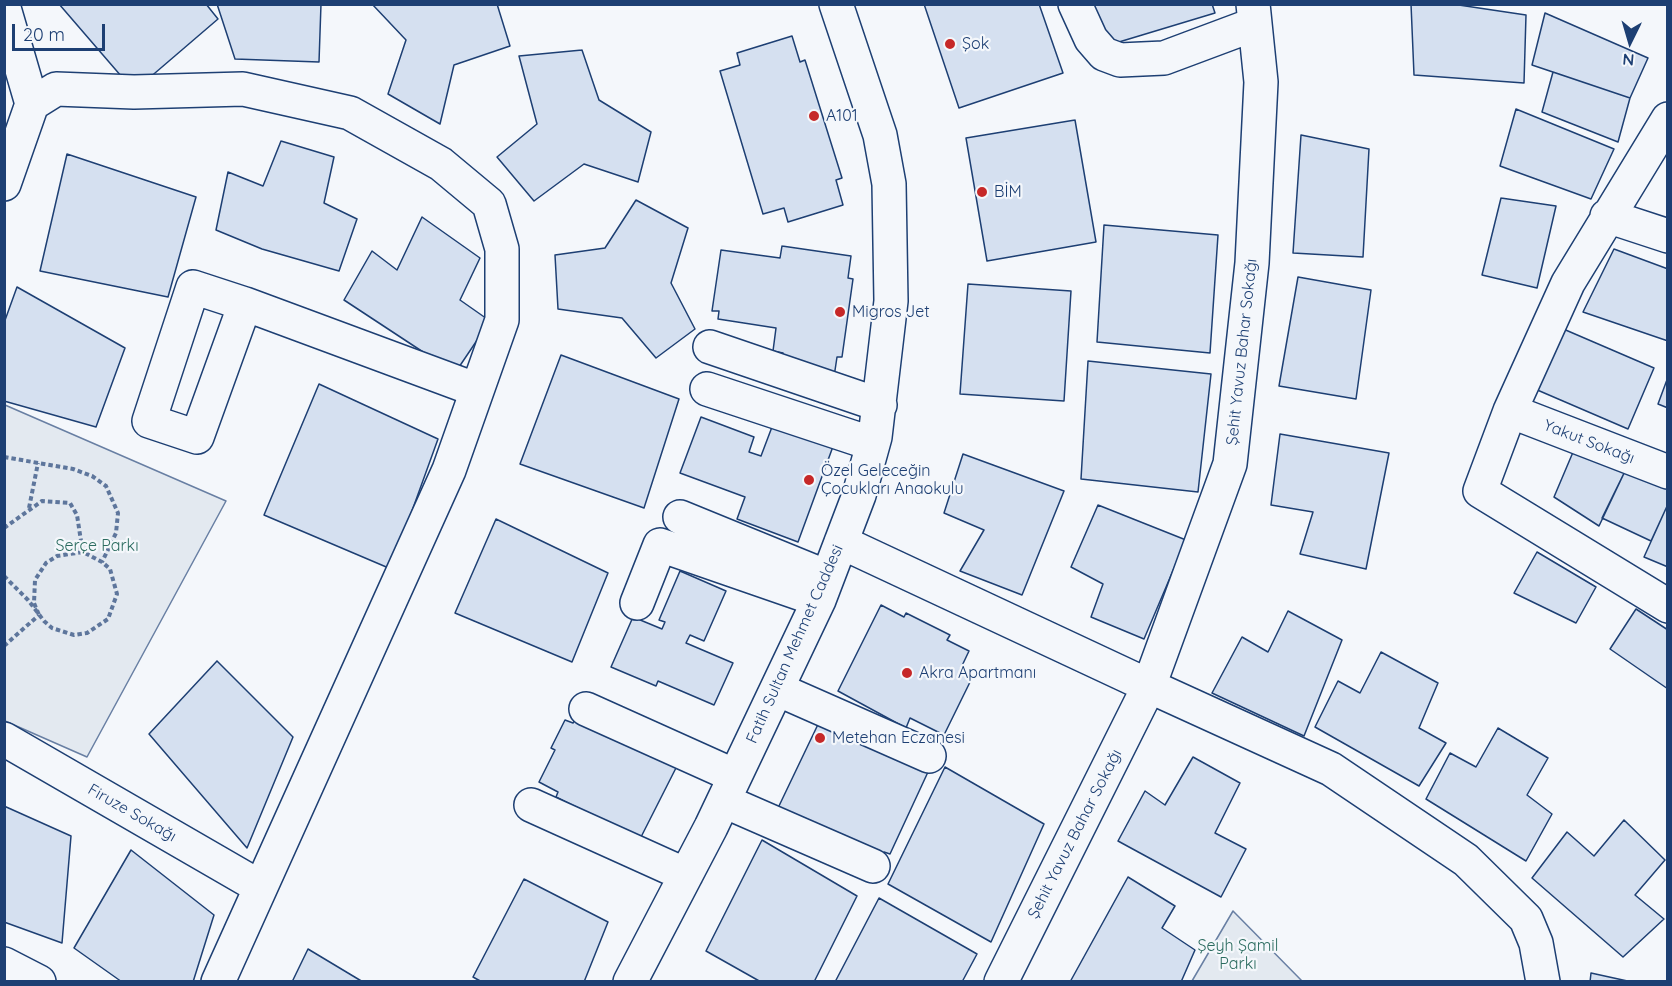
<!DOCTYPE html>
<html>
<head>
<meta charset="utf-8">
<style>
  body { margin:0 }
  #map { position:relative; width:1672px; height:986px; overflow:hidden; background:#f4f7fb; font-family:Quicksand,sans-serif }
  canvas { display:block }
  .frame { position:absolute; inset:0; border:6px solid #1d3f73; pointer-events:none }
  .north { position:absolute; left:1600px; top:12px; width:60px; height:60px; -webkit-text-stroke:4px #f4f7fb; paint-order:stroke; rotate:185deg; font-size:16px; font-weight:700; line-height:24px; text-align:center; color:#1d3f73 }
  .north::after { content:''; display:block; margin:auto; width:21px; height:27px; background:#1d3f73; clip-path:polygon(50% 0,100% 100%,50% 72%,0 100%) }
  .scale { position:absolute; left:12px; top:24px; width:93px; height:27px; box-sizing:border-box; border:3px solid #1d3f73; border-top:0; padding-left:8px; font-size:18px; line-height:21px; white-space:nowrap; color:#1d3f73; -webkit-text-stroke:4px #f4f7fb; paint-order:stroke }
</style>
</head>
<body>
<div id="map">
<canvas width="1672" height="986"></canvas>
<div class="frame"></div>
<div class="north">N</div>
<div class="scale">20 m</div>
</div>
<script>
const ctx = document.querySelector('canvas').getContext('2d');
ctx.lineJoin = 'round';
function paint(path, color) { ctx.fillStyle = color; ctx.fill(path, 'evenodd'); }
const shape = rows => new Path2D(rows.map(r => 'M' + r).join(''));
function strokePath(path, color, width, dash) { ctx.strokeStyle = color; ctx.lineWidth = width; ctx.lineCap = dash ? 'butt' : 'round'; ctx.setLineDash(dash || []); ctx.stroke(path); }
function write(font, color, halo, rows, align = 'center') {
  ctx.font = font + ' Quicksand,sans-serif'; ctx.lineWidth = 4.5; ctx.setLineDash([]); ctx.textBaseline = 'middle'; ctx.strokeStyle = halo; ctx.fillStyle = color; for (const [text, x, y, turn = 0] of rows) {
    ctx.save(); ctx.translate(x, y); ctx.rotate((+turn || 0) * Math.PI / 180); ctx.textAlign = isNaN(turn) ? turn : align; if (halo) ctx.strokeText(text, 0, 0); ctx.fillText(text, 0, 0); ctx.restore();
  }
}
const green = shape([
  [5,405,226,501,87,757,5,721,5,405],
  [1233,911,1302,981,1192,981,1233,911]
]);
paint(green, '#e3e9f0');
strokePath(green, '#687fa3', 1.5);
const building = shape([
  [59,4,206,4,218,19,134,91,59,4],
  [217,4,321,4,319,62,235,59,217,4],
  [372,4,497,4,510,46,454,65,440,124,388,94,406,40,372,4],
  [924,4,1039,4,1063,73,959,108,924,4],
  [1091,4,1212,4,1215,13,1109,45,1091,4],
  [1411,4,1452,4,1526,15,1524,83,1414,75,1411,4],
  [1545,13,1648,58,1630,98,1532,65,1545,13],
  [792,36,800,62,805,60,842,178,836,180,843,205,788,222,784,208,763,214,720,71,740,65,737,53,792,36],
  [582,50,599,100,651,132,638,182,584,164,534,201,497,157,537,124,519,56,582,50],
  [1553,72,1630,98,1618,142,1542,112,1553,72],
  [1516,109,1614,149,1591,199,1500,166,1516,109],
  [1075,120,1096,242,987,261,966,138,1075,120],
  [1301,135,1369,149,1363,257,1293,253,1301,135],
  [281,141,334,157,324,203,357,219,339,271,262,249,216,230,228,172,263,186,281,141],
  [67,154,196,197,168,297,40,271,67,154],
  [1501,198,1556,206,1537,288,1482,275,1501,198],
  [636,200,688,228,671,283,695,329,656,358,622,318,558,309,555,255,605,248,636,200],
  [422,217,480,258,460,300,490,321,455,373,344,300,372,251,397,270,422,217],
  [1104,225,1218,235,1210,353,1097,342,1104,225],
  [782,246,851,256,848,278,853,279,842,357,837,357,834,377,781,365,783,353,773,351,776,328,718,319,719,311,712,311,721,250,780,258,782,246],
  [1614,249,1668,269,1668,341,1583,312,1614,249],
  [1298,277,1371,290,1356,399,1279,386,1298,277],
  [968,284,1071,291,1064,401,960,394,968,284],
  [17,287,125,348,96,427,4,401,4,323,17,287],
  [1561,328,1654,368,1628,429,1535,389,1561,328],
  [561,355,679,399,644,508,520,464,561,355],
  [1088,361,1211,374,1198,492,1081,479,1088,361],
  [1668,377,1668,408,1658,404,1668,377],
  [319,384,438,439,391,569,264,515,319,384],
  [701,417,754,437,749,452,761,456,775,419,835,441,798,542,737,519,745,497,680,473,701,417],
  [1280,434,1389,453,1366,569,1300,554,1313,512,1271,505,1280,434],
  [1579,438,1627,467,1599,526,1554,497,1579,438],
  [963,454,1064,491,1022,595,960,571,984,530,944,513,963,454],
  [1627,467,1668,482,1668,504,1651,541,1602,518,1627,467],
  [1668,504,1668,567,1644,557,1668,504],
  [1098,505,1186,540,1144,639,1091,617,1103,584,1071,567,1098,505],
  [496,519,608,573,572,662,455,613,496,519],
  [1537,552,1596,587,1576,623,1514,593,1537,552],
  [680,571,726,591,704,641,690,635,686,643,733,663,714,705,658,681,656,686,611,667,633,617,662,629,665,622,659,620,680,571],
  [881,605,904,617,906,613,950,635,947,640,969,651,960,670,973,676,944,735,910,718,906,728,838,691,881,605],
  [1636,609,1668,630,1668,689,1610,649,1636,609],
  [1288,611,1342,640,1304,736,1212,693,1242,637,1268,652,1288,611],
  [1381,652,1438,683,1419,728,1446,743,1419,786,1315,727,1338,681,1360,693,1381,652],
  [217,661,293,737,247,848,149,734,217,661],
  [822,716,928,772,890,854,884,852,880,860,778,808,822,716],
  [577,717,679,762,640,839,556,797,558,792,539,782,555,750,551,748,565,720,573,723,577,717],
  [1498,728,1548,758,1527,795,1552,814,1526,861,1426,799,1450,753,1476,767,1498,728],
  [1193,757,1240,783,1215,833,1246,849,1221,897,1118,841,1145,791,1165,805,1193,757],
  [945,767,1044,824,991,942,888,884,945,767],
  [4,806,71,836,62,943,4,922,4,806],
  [1624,820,1665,860,1635,895,1664,919,1623,957,1532,878,1567,832,1594,856,1624,820],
  [762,840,857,896,814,982,761,982,706,951,762,840],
  [131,850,214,915,193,982,122,982,74,948,131,850],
  [1128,877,1175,906,1162,928,1195,950,1181,982,1070,982,1128,877],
  [524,879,608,922,584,982,482,982,473,977,524,879],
  [879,898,977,954,962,982,835,982,879,898],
  [308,949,363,982,292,982,308,949],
  [1591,973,1632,982,1590,982,1591,973]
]);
paint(building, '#d5e0f0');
strokePath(building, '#1d3f73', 1.5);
const minor = shape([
  [1075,4,1091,39,1104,54,1120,60,1164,58,1255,24],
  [4,8,32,104],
  [1668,119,1568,283,1510,411,1480,491,1668,606],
  [4,184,32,104,56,89,134,92,243,89,350,113,441,164,489,204,502,249,502,320,449,470,218,982],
  [1607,216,1668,236],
  [245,304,197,437,149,421,193,287,245,304,477,390],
  [710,347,880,405],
  [707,389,873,444],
  [1510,411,1668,472],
  [680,517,827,577],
  [841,542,1149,686,1230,464,1252,263,1261,82,1253,4],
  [637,603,660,545,819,600],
  [777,689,929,756],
  [586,709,735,776],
  [4,739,260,887],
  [724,801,873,866],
  [531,805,686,875],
  [4,964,39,982],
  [630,982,711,827,819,600,859,495,875,437,891,301,889,184,880,135,836,4],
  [1001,982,1149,686,1331,769,1466,860,1526,919,1536,943,1543,982]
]);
strokePath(minor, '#1d3f73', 36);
strokePath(shape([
  [4,457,73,469,92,476,106,486,118,513,116,533,102,562],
  [29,508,38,463],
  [4,528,42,501,70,503,77,515,81,541,75,551],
  [4,576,28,600,44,621,52,628,74,635,87,633,108,619,117,594,110,569,102,562,83,552,57,556,46,563,35,580,34,603,39,615],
  [4,646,39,615]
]), '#5e769c', 4, [4.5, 3]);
strokePath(minor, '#f4f7fb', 33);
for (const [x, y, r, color] of [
  [950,44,6,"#c62828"],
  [814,116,6,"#c62828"],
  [982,192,6,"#c62828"],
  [840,312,6,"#c62828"],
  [809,480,6,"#c62828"],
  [907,673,6,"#c62828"],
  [820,738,6,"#c62828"]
]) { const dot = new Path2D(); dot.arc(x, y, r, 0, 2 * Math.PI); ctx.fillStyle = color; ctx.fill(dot); strokePath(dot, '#f4f7fb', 2); }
write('16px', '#1d3f73', '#f4f7fb', [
  ["Şok",962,44],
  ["A101",826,116],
  ["BİM",994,192],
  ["Migros Jet",852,312],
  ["Özel Geleceğin",821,471],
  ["Çocukları Anaokulu",821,489],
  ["Akra Apartmanı",919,673],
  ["Metehan Eczanesi",832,738]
], 'left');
write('16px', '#1d3f73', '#f4f7fb', [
  ["Şehit Yavuz Bahar Sokağı",1242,352,-84],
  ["Yakut Sokağı",1589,442,21],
  ["Fatih Sultan Mehmet Caddesi",795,644,-66],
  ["Firuze Sokağı",132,813,30],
  ["Şehit Yavuz Bahar Sokağı",1075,834,-63]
]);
write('16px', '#2c6c60', '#f4f7fb', [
  ["Serçe Parkı",97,546],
  ["Şeyh Şamil",1238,946],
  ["Parkı",1238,964]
]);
</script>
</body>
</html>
